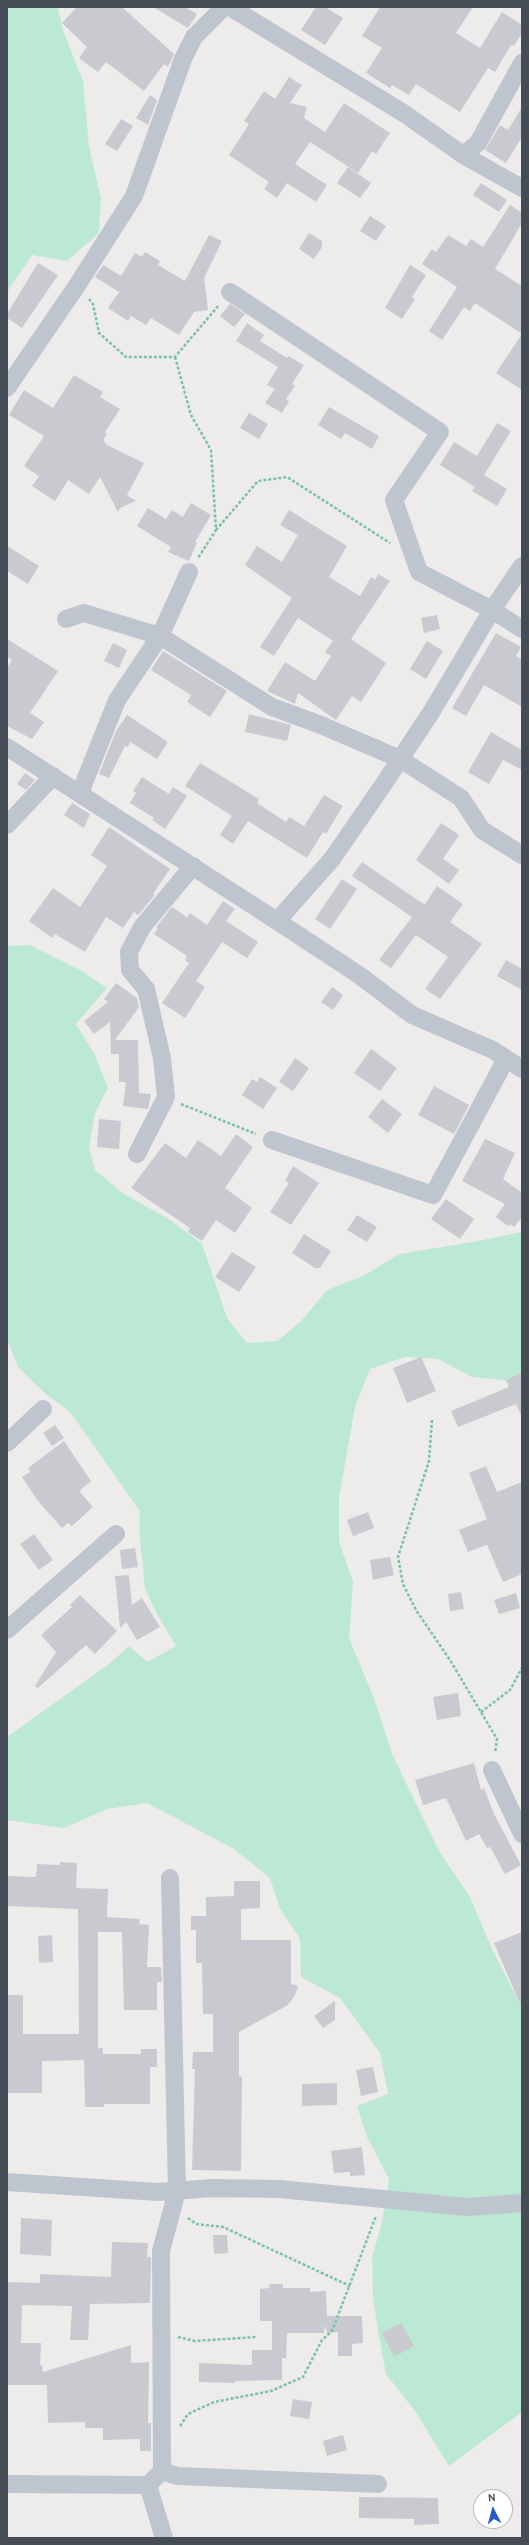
<!DOCTYPE html>
<html>
<head>
<meta charset="utf-8">
<style>
  body { margin:0 }
  #map { position:relative; width:529px; height:2545px; overflow:hidden; background:#eeebeb; font-family:Karla,sans-serif }
  canvas { display:block }
  .frame { position:absolute; inset:0; border:8px solid #454c56; pointer-events:none }
  .north { position:absolute; left:473px; top:2489px; width:40px; height:40px; box-sizing:border-box; background:#fff; border:1px solid #b5b7bb; border-radius:50%; rotate:354deg; font-size:11px; font-weight:700; line-height:16px; text-align:center; color:#454c56 }
  .north::after { content:''; display:block; margin:auto; width:14px; height:18px; background:#2959ca; clip-path:polygon(50% 0,100% 100%,50% 72%,0 100%) }
</style>
</head>
<body>
<div id="map">
<canvas width="529" height="2545"></canvas>
<div class="frame"></div>
<div class="north">N</div>
</div>
<script>
const ctx = document.querySelector('canvas').getContext('2d');
ctx.lineJoin = 'round';
function paint(path, color) { ctx.fillStyle = color; ctx.fill(path, 'evenodd'); }
const shape = rows => new Path2D(rows.map(r => 'M' + r).join(''));
function strokePath(path, color, width, dash) { ctx.strokeStyle = color; ctx.lineWidth = width; ctx.lineCap = dash ? 'butt' : 'round'; ctx.setLineDash(dash || []); ctx.stroke(path); }
paint(shape([
  [7,7,58,7,62,28,83,81,89,147,101,198,99,233,67,261,32,255,7,292],
  [30,945,80,970,107,988,76,1024,94,1053,108,1088,95,1113,89,1148,95,1170,124,1194,169,1219,202,1244,227,1318,247,1343,278,1341,302,1320,327,1290,365,1275,399,1254,473,1242,522,1232,522,1390,503,1380,472,1377,438,1359,405,1357,370,1369,355,1407,339,1498,339,1542,353,1581,349,1638,375,1701,392,1754,440,1853,469,1895,493,1951,522,2007,522,2412,449,2466,415,2411,386,2374,379,2336,373,2298,372,2258,382,2222,389,2179,367,2137,357,2106,388,2094,380,2053,340,1998,301,1977,300,1939,280,1909,270,1878,234,1849,147,1803,107,1809,64,1828,7,1820,7,1737,109,1664,129,1646,147,1662,176,1646,158,1616,145,1589,139,1529,140,1511,70,1412,46,1394,18,1367,7,1339,7,946]
]), '#bce9d4');
paint(shape([
  [77,7,122,7,174,54,170,63,167,67,164,64,144,91,106,62,98,72,79,58,87,47,62,23],
  [153,7,185,7,197,14,188,28],
  [316,7,325,7,343,18,325,45,301,30],
  [380,7,473,7,456,33,480,48,502,12,522,25,522,33,514,46,511,45,495,72,488,68,460,112,416,84,409,95,392,85,390,88,366,73,382,48,362,36],
  [289,77,302,85,290,103,307,107,304,118,325,132,344,103,390,133,376,154,372,151,358,173,310,142,295,164,327,185,316,202,287,183,277,198,264,189,269,182,229,155,249,124,244,121,264,91,275,99],
  [150,95,157,100,148,125,136,118],
  [522,107,522,137,506,163,485,150,500,125,508,130],
  [121,119,133,126,117,151,105,144],
  [348,167,371,183,360,198,337,183],
  [481,183,507,200,499,212,473,195],
  [510,205,522,213,522,223,495,269,522,286,522,334,475,303,470,311,464,307,442,340,429,331,457,287,422,264,432,249,436,252,448,235,466,246,471,239,483,247],
  [370,216,386,226,376,241,360,231],
  [309,233,322,241,322,247,314,259,299,249],
  [209,235,222,241,204,278,208,310,194,312,179,335,151,318,146,325,131,316,128,321,108,308,119,292,95,277,103,265,121,276,135,253,142,257,145,252,160,261,158,265,185,281],
  [38,263,58,275,22,328,7,318,7,314],
  [410,265,426,275,412,297,415,299,402,319,385,308],
  [230,304,245,314,234,327,220,316],
  [247,323,264,335,260,341,287,358,288,356,304,365,292,384,295,386,286,399,289,401,282,413,265,403,275,389,267,385,278,367,236,341],
  [522,334,522,390,496,373],
  [74,375,103,392,100,397,120,409,105,432,107,434,103,440,107,445,144,463,127,495,136,501,120,508,118,512,100,477,89,494,68,480,55,501,32,486,39,476,24,466,44,436,9,415,24,390,53,408],
  [329,407,379,436,372,449,345,433,341,439,318,425],
  [249,413,268,424,259,439,240,428],
  [497,423,511,431,484,475,507,489,497,506,472,491,475,487,440,465,454,442,477,456],
  [191,503,211,515,195,542,197,543,189,561,168,552,171,547,137,526,148,508,166,519,172,510,183,517],
  [289,510,347,546,329,577,360,596,371,577,375,580,378,574,390,581,351,639,386,663,361,702,352,696,336,720,298,693,295,704,267,691,285,662,315,681,331,656,325,652,333,641,298,618,274,656,260,647,292,598,245,565,257,546,282,562,298,535,280,525],
  [7,546,39,566,28,584,7,571],
  [437,615,440,629,424,633,421,618],
  [496,633,521,647,516,656,522,659,522,707,484,685,466,716,452,708],
  [7,639,58,671,30,713,44,722,32,739,7,726,7,668,12,660,7,657],
  [427,641,443,651,426,679,410,669],
  [113,643,127,650,119,668,104,661],
  [163,651,227,691,210,717,187,702,191,695,151,670],
  [249,714,291,725,287,741,245,732],
  [127,715,168,742,157,759,130,742,128,747,125,746,109,778,99,774,116,731],
  [491,732,522,750,522,770,503,760,489,784,468,772],
  [200,763,259,799,257,803,286,822,289,817,304,826,324,795,343,806,326,834,323,832,307,858,248,821,233,844,220,835,232,816,185,786],
  [25,773,35,780,26,790,17,784],
  [142,777,169,794,173,787,187,796,165,829,152,820,154,818,130,803,136,793,133,791],
  [72,803,90,814,84,828,64,815],
  [441,823,459,835,443,859,459,870,449,884,416,860],
  [109,827,170,869,153,894,155,895,138,915,134,912,123,928,106,917,85,952,55,934,52,938,29,921,53,888,80,907,107,866,91,855],
  [362,862,422,903,425,904,437,886,463,904,450,922,482,944,440,999,425,989,448,957,416,935,391,968,379,960,412,917,352,876],
  [342,879,357,889,330,929,315,919],
  [223,901,235,909,226,921,258,942,247,958,222,942,196,981,205,987,185,1018,162,1003,189,963,185,960,187,956,154,934,158,928,156,927,172,907,187,917,190,913,207,925],
  [506,960,522,969,522,990,497,976],
  [116,983,137,998,139,1007,115,1040,138,1040,139,1093,151,1094,148,1109,123,1106,126,1082,119,1082,119,1054,111,1054,110,1022,94,1034,84,1021,108,1002,104,999],
  [332,987,343,995,333,1010,321,1002],
  [371,1049,397,1068,380,1091,354,1073],
  [295,1058,309,1068,293,1091,279,1082],
  [260,1077,277,1088,263,1109,242,1095,252,1079,257,1082],
  [434,1086,469,1105,454,1134,418,1115],
  [382,1099,402,1114,388,1133,368,1117],
  [99,1119,121,1121,119,1149,97,1147],
  [236,1134,253,1147,225,1188,252,1208,235,1233,216,1220,202,1241,188,1232,190,1228,131,1188,165,1143,186,1158,198,1140,221,1156],
  [485,1139,515,1153,503,1179,522,1193,522,1217,514,1227,510,1224,508,1226,496,1217,505,1204,462,1181],
  [293,1166,319,1183,291,1225,270,1212,289,1183,285,1181],
  [446,1199,474,1219,460,1239,431,1219],
  [357,1215,377,1227,367,1242,347,1230],
  [304,1234,331,1251,320,1268,315,1268,292,1253],
  [232,1252,256,1267,239,1292,215,1277],
  [421,1357,436,1391,407,1403,393,1368],
  [522,1373,522,1417,516,1404,458,1427,451,1411,509,1387,506,1380],
  [55,1425,64,1438,52,1446,43,1433],
  [64,1441,91,1481,79,1491,93,1507,72,1526,68,1523,62,1528,38,1501,22,1477,30,1472,28,1468],
  [486,1466,497,1492,522,1482,522,1574,503,1582,487,1545,468,1552,459,1530,487,1519,469,1473],
  [368,1512,374,1528,353,1536,347,1520],
  [34,1534,53,1560,39,1570,20,1544],
  [135,1548,138,1567,122,1569,120,1550],
  [390,1557,394,1575,373,1580,370,1560],
  [129,1575,132,1605,142,1598,160,1627,137,1640,126,1622,120,1628,115,1576],
  [461,1592,464,1609,450,1611,448,1594],
  [516,1593,520,1608,499,1614,494,1600],
  [80,1595,117,1631,95,1654,86,1645,38,1688,35,1686,56,1652,41,1635,72,1607,70,1605],
  [458,1693,461,1716,437,1720,433,1697],
  [474,1763,481,1790,484,1788,494,1814,521,1865,505,1874,490,1847,487,1848,479,1834,466,1841,446,1798,423,1805,415,1780],
  [60,1862,77,1863,76,1888,108,1889,107,1917,140,1919,139,1924,149,1925,147,1967,161,1967,162,1982,157,1982,157,2010,124,2010,122,1932,98,1932,98,2048,103,2048,103,2054,141,2054,141,2049,157,2049,157,2067,150,2067,150,2104,104,2104,104,2107,85,2107,84,2060,42,2061,42,2093,7,2093,7,1995,23,1995,23,2034,79,2034,78,1909,7,1906,7,1876,36,1877,37,1864,60,1865],
  [234,1881,260,1881,260,1908,241,1909,241,1940,291,1940,291,1984,298,1986,295,1995,288,2005,239,2032,239,2076,242,2077,241,2171,192,2170,195,2069,192,2069,193,2052,213,2052,213,2014,203,2014,202,1963,196,1963,196,1930,191,1930,191,1916,206,1916,206,1897,234,1896],
  [522,1932,522,2006,521,2006,494,1943],
  [52,1935,53,1962,39,1963,38,1936],
  [335,2001,335,2020,323,2028,314,2016],
  [373,2067,378,2092,361,2096,356,2070],
  [337,2083,337,2105,302,2106,302,2084],
  [362,2147,365,2175,350,2176,350,2172,334,2173,331,2151],
  [21,2218,52,2220,51,2256,20,2254],
  [213,2235,227,2235,228,2253,214,2254],
  [112,2242,148,2243,147,2257,151,2257,150,2303,90,2304,88,2340,70,2340,72,2306,22,2305,21,2343,41,2343,40,2365,42,2365,43,2372,131,2345,131,2363,149,2362,148,2423,151,2423,151,2451,140,2451,140,2439,103,2440,103,2428,85,2428,85,2422,48,2423,47,2385,7,2385,7,2282,40,2283,40,2274,111,2277],
  [270,2284,283,2284,283,2288,310,2288,310,2292,326,2291,327,2316,362,2316,363,2343,352,2344,352,2356,338,2356,338,2332,327,2333,325,2325,324,2333,287,2333,286,2358,282,2358,282,2380,235,2381,235,2383,199,2382,199,2363,252,2365,252,2350,272,2350,272,2321,260,2321,260,2289,269,2288],
  [401,2323,414,2346,394,2357,382,2333],
  [293,2399,312,2402,309,2419,290,2416],
  [343,2435,347,2450,327,2456,323,2441],
  [359,2497,438,2498,439,2524,414,2525,414,2519,359,2518]
]), '#c8cad0');
strokePath(shape([
  [89,299,93,304,99,333,126,357,175,357,219,305],
  [175,357,191,415,211,450,216,530,198,558],
  [216,530,258,481,287,477,390,543],
  [181,1104,256,1134],
  [432,1420,429,1461,398,1557,403,1584,416,1610,450,1660,497,1739,495,1753],
  [481,1712,510,1690,522,1668],
  [188,2218,196,2224,223,2227,350,2286],
  [178,2337,195,2341,257,2337],
  [180,2426,188,2414,214,2402,271,2391,303,2377,322,2340,332,2331,376,2216]
]), '#78c3a8', 2.5, [3, 2]);
strokePath(shape([
  [230,7,405,114,463,155,522,188],
  [463,155,478,143,522,63],
  [230,292,440,432,394,500,419,572,492,610,522,629],
  [7,388,78,284,134,196,183,59,194,37,224,7],
  [66,619,84,613,160,636,272,707,321,725,400,759,461,798,482,830,522,855],
  [7,747,277,921,359,975,412,1015,493,1050,522,1069],
  [80,793,117,700,160,636,189,572],
  [7,825,53,776],
  [277,921,332,859,381,788,432,711,492,610,522,566],
  [272,1140,433,1195,506,1059],
  [137,1154,166,1097,162,1058,146,989,130,970,129,952,142,927,193,866],
  [7,1443,43,1409],
  [7,1630,116,1534],
  [492,1770,522,1834],
  [7,2182,158,2192,213,2188,279,2189,467,2207,522,2203],
  [162,2471,177,2476,378,2484],
  [7,2484,148,2485],
  [164,2538,148,2485,162,2471,161,2251,177,2191,170,1878]
]), '#bfc5cf', 18);
</script>
</body>
</html>
